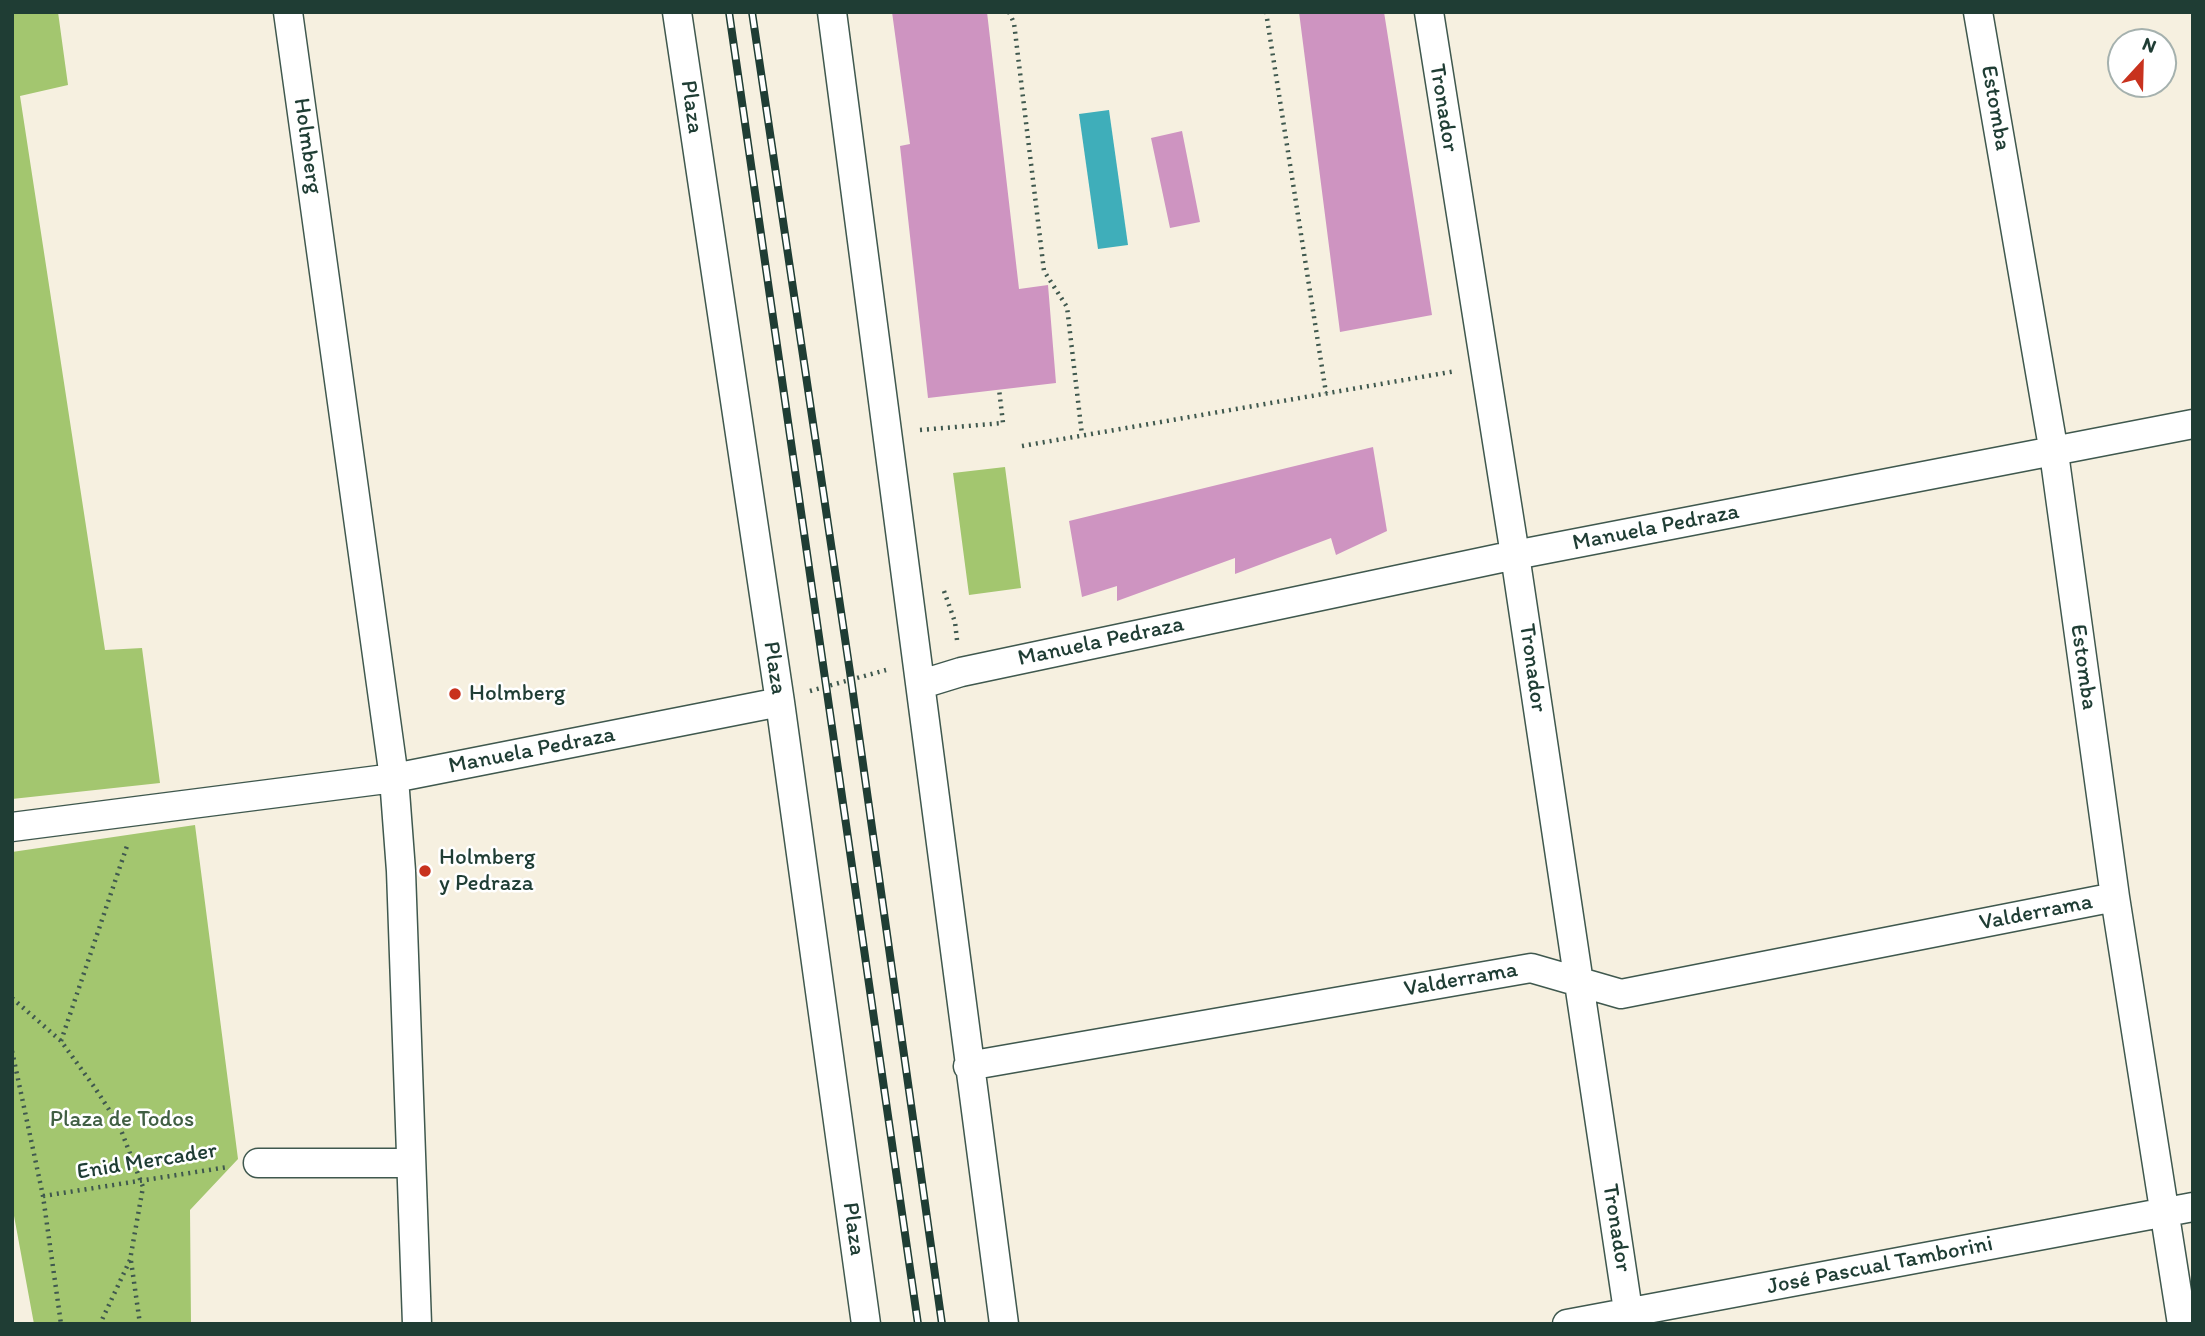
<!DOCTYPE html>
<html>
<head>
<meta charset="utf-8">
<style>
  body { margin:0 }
  #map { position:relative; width:2205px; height:1336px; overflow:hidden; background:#f6f0e0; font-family:Itim,sans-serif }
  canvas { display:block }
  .frame { position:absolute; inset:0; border:14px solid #1f3d34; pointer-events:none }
  .north { position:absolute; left:2107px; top:28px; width:70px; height:70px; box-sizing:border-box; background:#fff; border:2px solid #a5b1ae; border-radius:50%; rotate:22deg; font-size:19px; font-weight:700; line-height:28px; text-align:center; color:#1f3d34 }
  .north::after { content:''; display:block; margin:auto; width:24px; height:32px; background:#c8321e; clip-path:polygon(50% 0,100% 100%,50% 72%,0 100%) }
</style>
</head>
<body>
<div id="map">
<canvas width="2205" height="1336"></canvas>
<div class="frame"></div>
<div class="north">N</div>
</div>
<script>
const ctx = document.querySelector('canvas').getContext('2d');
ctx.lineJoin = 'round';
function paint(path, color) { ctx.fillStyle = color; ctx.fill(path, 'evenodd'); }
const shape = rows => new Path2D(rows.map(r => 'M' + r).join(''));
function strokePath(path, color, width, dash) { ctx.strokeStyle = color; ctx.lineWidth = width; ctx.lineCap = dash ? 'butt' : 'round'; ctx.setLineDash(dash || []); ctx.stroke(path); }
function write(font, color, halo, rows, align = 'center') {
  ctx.font = font + ' Itim,sans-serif'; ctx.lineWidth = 5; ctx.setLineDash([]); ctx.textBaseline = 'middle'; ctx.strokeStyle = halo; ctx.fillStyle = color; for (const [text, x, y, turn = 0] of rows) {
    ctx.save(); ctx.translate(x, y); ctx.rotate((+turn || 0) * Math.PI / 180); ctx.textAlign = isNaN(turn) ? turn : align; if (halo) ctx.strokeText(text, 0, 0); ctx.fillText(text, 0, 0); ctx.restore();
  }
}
paint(shape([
  [12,12,58,12,68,85,20,96,105,650,142,648,160,783,12,799],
  [1005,467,1021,588,969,595,953,473],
  [195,825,238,1159,190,1210,191,1324,34,1324,12,1205,12,852]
]), '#a3c66f');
paint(shape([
  [1109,110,1128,245,1098,249,1079,114]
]), '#3faeba');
paint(shape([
  [892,12,987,12,1019,289,1048,285,1056,383,928,398,900,146,910,144],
  [1299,12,1384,12,1432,315,1340,332],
  [1182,131,1200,222,1170,228,1151,138],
  [1373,447,1387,531,1336,555,1331,538,1235,574,1235,558,1117,601,1117,586,1082,597,1069,521]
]), '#ce94c1');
const street = shape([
  [288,12,394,778,401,871,417,1324],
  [677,12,780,702,866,1324],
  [832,12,1004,1324],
  [1429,12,1515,555,1630,1324],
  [1978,12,2054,453,2115,897,2182,1324],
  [922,684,961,672,1515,555,2193,424],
  [12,827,394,778,780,702],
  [968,1066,1531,968,1621,994,2115,897],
  [258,1163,410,1163],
  [1567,1324,2193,1207]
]);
strokePath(street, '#3f584e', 31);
strokePath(shape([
  [1009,12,1014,23,1044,271,1067,307,1082,435],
  [1266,12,1326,393],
  [920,430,1003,423,999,389],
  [1022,446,1456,371],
  [944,591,955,622,957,640],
  [810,691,886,670],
  [12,998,61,1041,95,1088,119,1125,143,1187,130,1260,100,1324],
  [61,1041,128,843],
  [12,1051,43,1196,61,1324],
  [43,1196,228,1167],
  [131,1261,140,1324]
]), '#3f584e', 4.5, [2, 5]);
strokePath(street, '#fff', 28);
const rail = shape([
  [729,12,918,1324],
  [752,12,851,679,942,1324]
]);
strokePath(rail, '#1f3d34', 8);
strokePath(rail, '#fff', 5, [16]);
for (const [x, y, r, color] of [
  [455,694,7,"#c8321e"],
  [425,871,7,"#c8321e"]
]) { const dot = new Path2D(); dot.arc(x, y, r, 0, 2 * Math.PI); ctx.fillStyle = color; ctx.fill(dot); strokePath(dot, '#fff', 2.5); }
write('23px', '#1f3d34', '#fff', [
  ["Plaza",691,107,82],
  ["Tronador",1443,108,81],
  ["Estomba",1995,108,80],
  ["Holmberg",307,146,82],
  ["Manuela Pedraza",1656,528,-11],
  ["Manuela Pedraza",1101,642,-12],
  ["Estomba",2083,667,82],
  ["Plaza",774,668,81],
  ["Tronador",1532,668,82],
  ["Manuela Pedraza",532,751,-11],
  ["Valderrama",2036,913,-11],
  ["Valderrama",1461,980,-10],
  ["Enid Mercader",147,1162,-9],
  ["Tronador",1616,1228,81],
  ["Plaza",853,1229,82],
  ["José Pascual Tamborini",1880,1266,-11]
]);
write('23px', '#1f3d34', '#fff', [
  ["Holmberg",469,694],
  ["Holmberg",439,858],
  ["y Pedraza",439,884]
], 'left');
write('23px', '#405f43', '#fff', [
  ["Plaza de Todos",122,1120]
]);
</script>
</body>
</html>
